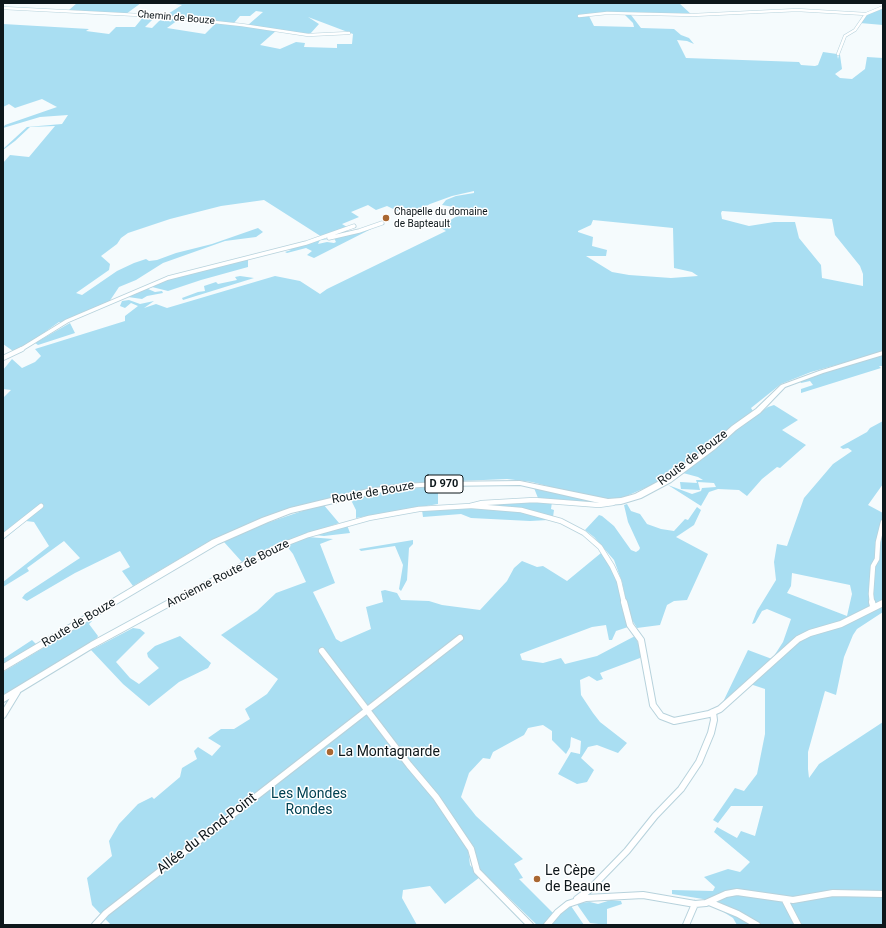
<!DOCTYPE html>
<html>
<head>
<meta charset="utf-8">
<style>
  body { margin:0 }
  #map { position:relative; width:886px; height:928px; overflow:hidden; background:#f5fbfd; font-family:Roboto,sans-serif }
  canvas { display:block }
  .frame { position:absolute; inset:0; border:4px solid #0d171b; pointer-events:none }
</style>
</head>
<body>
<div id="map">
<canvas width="886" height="928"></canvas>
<div class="frame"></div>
</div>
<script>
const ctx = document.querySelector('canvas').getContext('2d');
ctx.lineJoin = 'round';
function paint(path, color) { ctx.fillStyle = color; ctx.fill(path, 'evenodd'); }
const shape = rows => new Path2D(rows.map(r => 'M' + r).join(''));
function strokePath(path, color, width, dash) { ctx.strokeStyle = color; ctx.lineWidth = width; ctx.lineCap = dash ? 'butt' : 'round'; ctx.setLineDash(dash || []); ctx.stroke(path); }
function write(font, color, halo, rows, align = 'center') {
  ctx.font = font + ' Roboto,sans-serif'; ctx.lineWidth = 3; ctx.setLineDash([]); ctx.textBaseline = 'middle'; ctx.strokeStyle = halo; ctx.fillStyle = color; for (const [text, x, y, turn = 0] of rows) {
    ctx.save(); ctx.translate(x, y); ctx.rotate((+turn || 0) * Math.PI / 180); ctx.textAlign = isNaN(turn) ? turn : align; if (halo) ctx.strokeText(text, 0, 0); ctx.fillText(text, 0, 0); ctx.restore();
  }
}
paint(shape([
  [77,3,141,3,126,14,69,10],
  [168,3,679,3,692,15,641,15,608,12,588,14,594,26,634,27,633,23,625,15,631,15,641,28,674,29,681,35,689,38,694,44,687,41,677,40,686,58,799,62,801,65,815,66,818,65,823,52,837,54,838,59,839,55,840,55,842,69,835,74,840,78,852,79,865,69,867,57,883,58,883,352,811,372,781,384,751,408,753,411,661,481,622,498,610,500,566,491,532,482,507,479,413,483,361,491,296,507,252,522,205,544,133,586,122,571,130,567,120,551,75,573,27,601,22,598,25,594,80,558,64,541,27,568,29,571,3,587,3,582,49,546,34,522,26,521,3,540,3,398,11,390,3,389,3,370,12,359,22,368,35,362,41,356,35,349,125,321,125,316,138,306,131,303,125,308,120,306,122,301,129,300,140,304,154,301,144,308,156,304,167,308,275,276,300,281,320,294,327,289,446,231,439,227,462,213,471,210,442,205,446,200,456,196,474,193,474,191,452,196,430,204,408,216,387,206,376,210,368,205,351,212,359,217,342,224,347,227,322,237,264,200,221,206,170,219,128,233,121,238,117,244,101,256,110,264,109,270,76,293,82,295,117,271,134,263,146,259,149,261,157,260,176,253,212,244,258,228,263,232,256,237,225,241,163,263,136,280,119,287,109,302,62,323,59,322,28,344,13,351,3,344,3,163,10,155,29,157,55,126,30,127,15,141,3,150,3,149,27,127,62,124,68,115,40,117,3,128,5,125,57,107,42,99,15,108,9,104,3,107,3,24,89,29,86,31,109,34,116,27,135,27,144,16,155,17,145,27,152,28,163,17,182,5],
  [256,11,263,12,248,25,234,23,240,16,250,16],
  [308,17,353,34,352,44,337,44,337,48,304,47,305,43,296,42,280,49,260,45,277,30,310,34,319,24],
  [178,20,215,24,205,34,167,28],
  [722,211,832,219,835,235,860,266,863,274,863,286,822,278,821,265,799,238,795,222,774,222,749,226,722,219,721,213],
  [593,220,673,228,674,268,692,272,698,276,671,278,629,275,612,272,586,256,606,256,607,250,592,246,593,237,578,232,578,231,591,225],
  [883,8,883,25,860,23,868,14],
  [377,226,314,258,307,255,312,251,306,248,287,253,285,252,291,250,289,249,320,239,330,239,320,240,318,244,327,242,334,243,336,242,334,238],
  [248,259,248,267,201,280,168,291,152,287,148,289,155,292,162,291,163,293,147,296,142,299,128,297,167,279],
  [240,276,254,278,183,300,182,298,198,292,205,291,204,286,216,282,218,284,237,280,235,277],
  [70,323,75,333,38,345,35,343],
  [883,355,883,366,879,366,881,368,801,393,801,389,813,385,810,381,801,383,800,381,856,362],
  [774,405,798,420,782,430,806,445,780,468,777,467,762,479,747,496,739,490,718,489,709,492,701,506,668,485,692,494,701,491,702,488,716,487,714,483,698,482,700,490,681,489,680,482,697,483,696,480,703,480,698,477,683,473,724,442,737,429,768,407],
  [883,421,883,484,868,505,883,513,883,612,857,629,853,635,844,657,836,695,825,691,808,752,808,769,809,778,819,764,883,722,883,925,737,925,733,918,703,899,672,894,672,890,713,891,715,887,704,877,728,869,740,872,750,862,714,832,717,827,737,838,741,831,755,836,763,806,731,806,718,823,713,820,735,788,744,791,757,774,765,734,765,689,750,684,722,704,748,650,772,659,783,642,791,619,767,609,762,611,755,623,752,624,757,611,776,580,774,562,777,544,787,546,804,498,833,464,852,451,848,448,843,449,840,447,867,432,870,428],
  [792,573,850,585,852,594,847,616,787,593,791,586],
  [438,486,438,504,356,518,356,510,350,498,386,491],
  [534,488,551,491,598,503,538,498],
  [552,502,551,509,554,510,553,517,515,507,493,506,493,504],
  [323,504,339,523,276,545,242,562,224,542,255,527],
  [627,504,631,511,640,514,647,524,661,529,674,531,685,519,688,520,697,507,701,510,694,525,676,537,708,554,687,600,674,601,667,605,660,625,637,628,629,615,622,582,614,560,594,537,585,530,599,515,602,516,614,526,631,550,636,552,639,550,640,548,628,522,624,505],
  [440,509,481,509,521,512,548,520,530,521,471,518,461,514,423,517,422,510],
  [347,525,350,533,324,536,314,535],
  [308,537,333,539,320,544,335,583,313,592,336,639,341,642,371,629,366,607,383,602,381,591,385,590,397,593,401,600,429,601,442,605,480,610,507,581,514,568,522,561,537,567,543,566,567,581,601,553,610,566,617,580,623,612,628,627,616,631,612,640,609,640,606,625,592,627,520,654,522,660,543,663,561,658,565,664,597,656,635,636,640,648,640,658,600,673,603,679,597,681,589,676,580,680,581,695,593,713,600,722,627,743,618,753,597,745,588,747,581,758,594,770,587,782,577,784,558,774,571,752,580,754,581,741,571,737,570,747,566,754,552,740,552,731,543,725,528,728,524,735,493,752,490,759,483,758,469,773,461,797,476,816,523,859,514,864,523,878,519,879,553,913,543,925,537,925,478,868,474,847,447,810,442,812,468,849,470,865,480,877,445,904,430,886,403,890,402,898,417,925,111,925,92,905,87,878,112,856,109,841,119,824,138,804,152,797,154,799,180,777,182,768,197,759,194,751,198,747,212,756,221,746,208,738,221,729,234,729,250,719,245,709,267,694,278,679,221,635,257,611,276,593,306,582,293,554,286,545],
  [413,540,413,544,409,548,407,580,401,591,399,589,403,565,395,546,361,551,359,549],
  [90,620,92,621,89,624,98,636,97,638,3,696,3,672],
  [133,628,140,629,145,633,116,662,130,678,139,684,159,668,148,657,147,653,155,646,180,636,211,663,208,668,179,682,149,706,123,684,91,650],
  [32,640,37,645,3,666,3,659],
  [611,900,621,901,622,904,607,909,607,925,590,923,576,903,590,902,598,904],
  [571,906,584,925,551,925,560,914]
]), '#a9def2');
const minorFar3 = shape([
  [3,8,158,16,242,25,308,35,349,33],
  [579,16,607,13,693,15,797,10,866,14,883,7],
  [838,54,845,36,855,30,866,14]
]);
const minorFar2 = shape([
  [329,238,359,231,382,223],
  [20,350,67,321,168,278,306,243,354,226]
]);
const minorFar1 = shape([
  [3,358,22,349],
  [472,506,521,510,561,521,584,533,600,547,612,566,619,581,624,603],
  [3,536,41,506],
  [169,603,277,547,308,535,369,518,419,509,470,506,482,503,534,500,599,505,613,503],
  [872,603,871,594,873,566,877,559,878,542,883,522]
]);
const minor = shape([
  [624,602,630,625,641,640,653,705,661,716,674,721,709,714,720,709,798,639,810,633,841,624,883,603],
  [872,602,873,606],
  [322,651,409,765,436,797,471,849,477,871,530,925],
  [3,699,92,645,171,602],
  [3,715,17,692],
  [577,899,589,890,627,851,655,816,681,789,699,762,711,733,714,720,713,712],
  [785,900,798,925],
  [709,902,738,914,757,925],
  [95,925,106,913,460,638],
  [547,925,558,912,568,904,586,898,643,895,695,904,706,903,726,894,737,892,793,900,833,893,883,894],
  [686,925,695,904]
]);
const primary = shape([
  [883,351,883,355,823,373,785,387,760,413,736,430,715,449,671,482,641,498,621,504,608,505,520,485,439,486,403,488,368,495,291,513,268,522,218,544,3,671,3,664,212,540,262,518,290,508,368,489,403,484,439,482,520,481,608,499,621,498,635,494,665,478,711,445,732,426,756,409,781,385,819,371,883,351]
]);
strokePath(minorFar3, '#b7d2dc', 3.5);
strokePath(minorFar2, '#b7d2dc', 5);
strokePath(minorFar1, '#b7d2dc', 6);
strokePath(minor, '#b7d2dc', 8);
strokePath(primary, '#b7d2dc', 2);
strokePath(minorFar3, '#fff', 2.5);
strokePath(minorFar2, '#fff', 3.5);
strokePath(minorFar1, '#fff', 4.5);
strokePath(minor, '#fff', 6);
paint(primary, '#fff');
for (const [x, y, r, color] of [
  [386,218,4,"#a96732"],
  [330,752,4,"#a96732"],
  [537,879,4,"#a96732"]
]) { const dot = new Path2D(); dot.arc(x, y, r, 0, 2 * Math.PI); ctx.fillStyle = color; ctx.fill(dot); strokePath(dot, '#fff', 1.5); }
write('10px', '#0d171b', '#fff', [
  ["Chemin de Bouze",176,18,5]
]);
write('10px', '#0d171b', '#fff', [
  ["Chapelle du domaine",394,212],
  ["de Bapteault",394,224]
], 'left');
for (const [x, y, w] of [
  [444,484,38]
]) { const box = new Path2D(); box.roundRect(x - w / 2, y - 9, w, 18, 3); ctx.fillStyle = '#fff'; ctx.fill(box); strokePath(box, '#0d171b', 1); }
write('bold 11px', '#0d171b', null, [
  ["D 970",444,484]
]);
write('12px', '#0d171b', '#fff', [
  ["Route de Bouze",693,458,-37],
  ["Route de Bouze",373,493,-10],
  ["Ancienne Route de Bouze",228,574,-27],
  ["Route de Bouze",79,623,-31]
]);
write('14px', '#0d171b', '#fff', [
  ["La Montagnarde",338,752],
  ["Le Cèpe",545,871],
  ["de Beaune",545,887]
], 'left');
write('14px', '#004152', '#fff', [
  ["Les Mondes",309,794],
  ["Rondes",309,810]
]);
write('14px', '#0d171b', '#fff', [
  ["Allée du Rond-Point",207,834,-38]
]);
</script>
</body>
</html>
